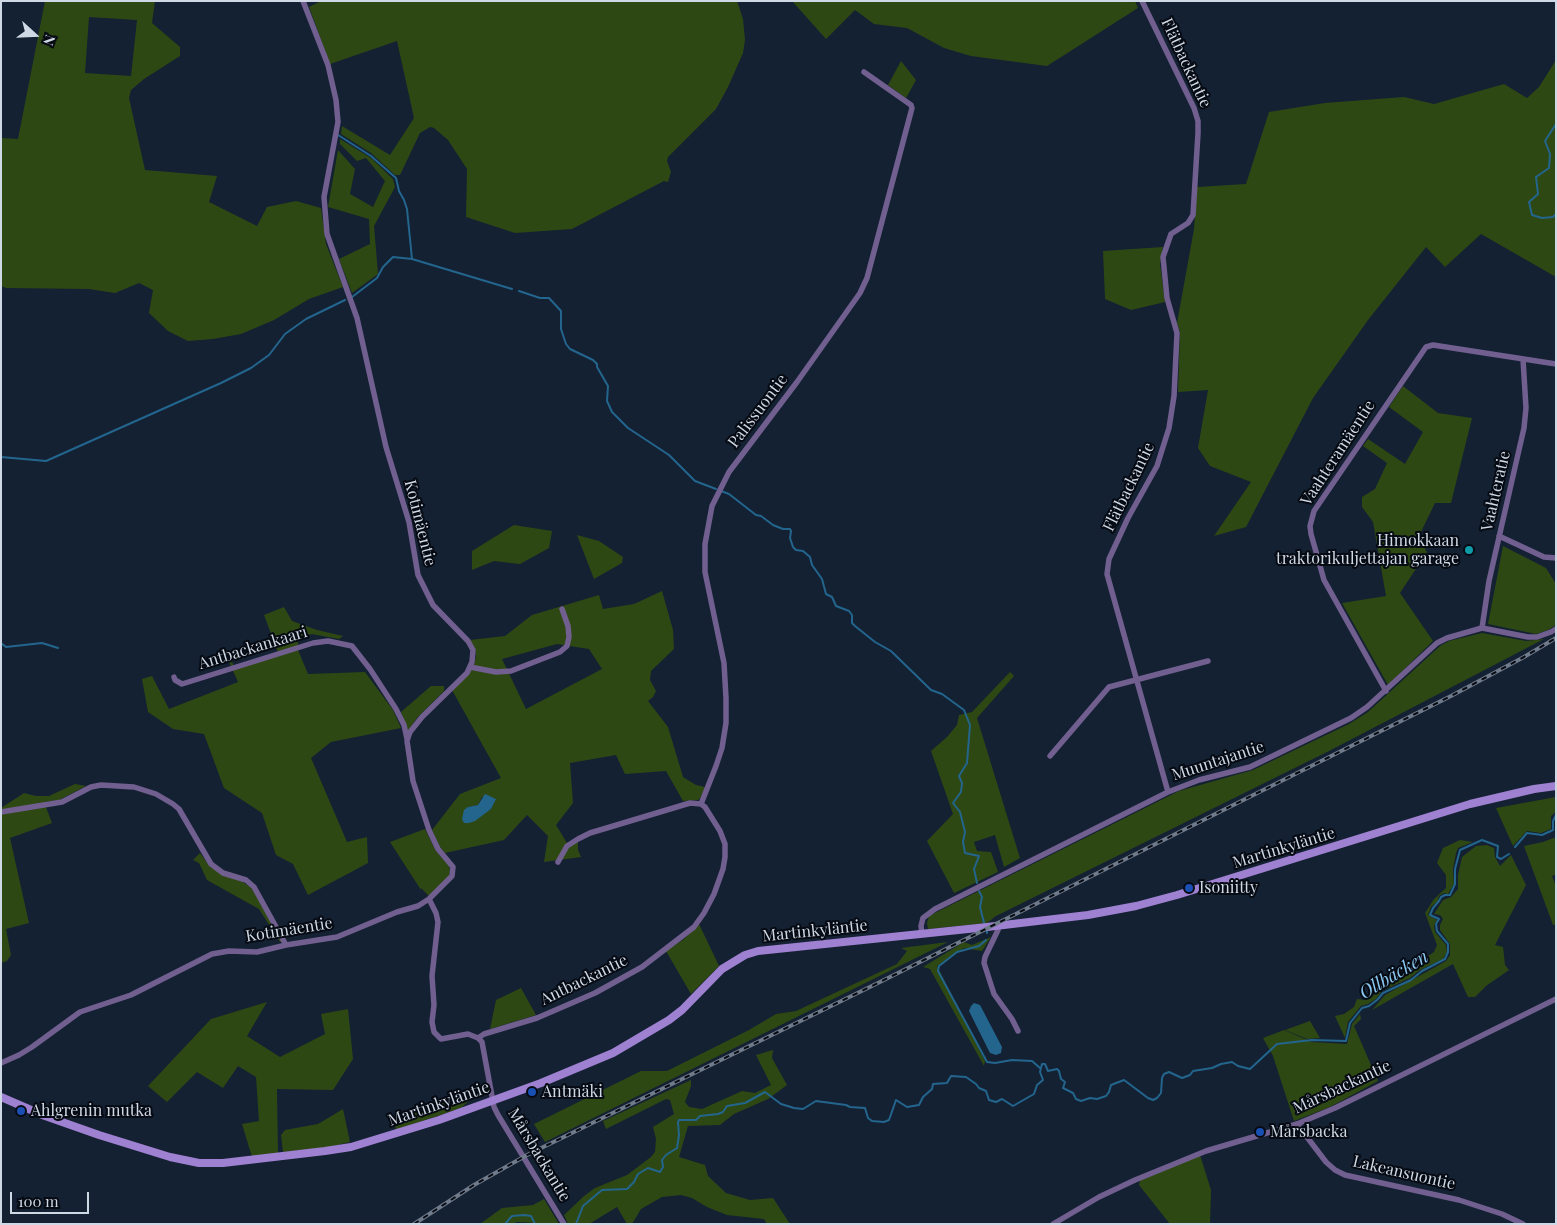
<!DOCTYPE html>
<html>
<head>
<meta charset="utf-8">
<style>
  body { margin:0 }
  #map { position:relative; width:1557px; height:1225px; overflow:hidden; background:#142133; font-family:"Playfair Display",serif }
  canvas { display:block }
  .frame { position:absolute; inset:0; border:2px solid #cfd8e5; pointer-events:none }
  .north { position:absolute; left:10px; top:10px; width:50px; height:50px; -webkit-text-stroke:4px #060a12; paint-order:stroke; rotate:110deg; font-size:14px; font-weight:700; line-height:20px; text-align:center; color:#cfd8e5 }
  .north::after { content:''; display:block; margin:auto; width:18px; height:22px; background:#cfd8e5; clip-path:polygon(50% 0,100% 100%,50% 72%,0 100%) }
  .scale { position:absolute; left:10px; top:1192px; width:79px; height:22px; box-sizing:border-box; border:2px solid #cfd8e5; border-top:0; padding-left:6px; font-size:15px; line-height:18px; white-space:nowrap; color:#cfd8e5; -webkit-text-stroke:4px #060a12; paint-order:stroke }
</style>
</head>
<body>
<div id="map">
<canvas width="1557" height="1225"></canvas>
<div class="frame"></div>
<div class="north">N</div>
<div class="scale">100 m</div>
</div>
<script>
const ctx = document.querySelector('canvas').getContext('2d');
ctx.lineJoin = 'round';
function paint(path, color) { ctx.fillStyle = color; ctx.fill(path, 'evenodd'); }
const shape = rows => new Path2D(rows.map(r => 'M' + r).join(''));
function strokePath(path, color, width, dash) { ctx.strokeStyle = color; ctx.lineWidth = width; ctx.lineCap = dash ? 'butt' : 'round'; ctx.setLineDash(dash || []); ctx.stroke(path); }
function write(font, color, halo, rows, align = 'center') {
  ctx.font = font + ' "Playfair Display",serif'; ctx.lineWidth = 4; ctx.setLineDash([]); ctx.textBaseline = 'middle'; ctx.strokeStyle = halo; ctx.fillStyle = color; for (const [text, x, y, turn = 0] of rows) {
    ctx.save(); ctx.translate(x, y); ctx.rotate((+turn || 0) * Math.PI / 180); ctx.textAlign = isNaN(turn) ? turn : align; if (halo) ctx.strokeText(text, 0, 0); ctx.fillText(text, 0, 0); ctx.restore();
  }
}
paint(shape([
  [45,1,155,1,152,23,180,47,180,56,144,79,131,90,129,98,145,170,217,176,209,202,257,226,267,207,296,201,321,208,326,244,343,287,309,299,274,320,241,334,213,339,188,341,168,331,149,313,153,290,139,283,115,293,89,289,6,288,1,286,1,138,18,139],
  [89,17,137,20,131,76,85,73],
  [321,1,737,1,743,19,745,40,743,53,728,87,716,109,668,157,667,161,671,172,668,182,664,181,572,229,515,233,466,217,467,169,448,140,434,128,430,127,420,133,400,175,395,175,371,153,341,134,342,126,390,155,414,118,397,41,330,64,309,7],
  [792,1,1135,1,1138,8,1047,66,971,56,944,48,907,28,874,24,855,10,826,39],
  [1556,60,1556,277,1481,234,1445,267,1426,247,1368,320,1313,398,1246,527,1214,536,1251,482,1210,466,1198,448,1208,390,1178,392,1180,332,1177,323,1194,229,1197,187,1246,184,1269,112,1325,103,1404,97,1434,104,1504,84,1527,98,1539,87],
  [901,61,916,80,906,98,888,85],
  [340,139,371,158,393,179,395,187,374,226,378,274,352,293,339,259,370,244,369,219,328,207,338,150,355,169,350,194,373,207,385,181,366,158,357,161,340,144],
  [1163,247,1160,264,1165,302,1131,310,1105,299,1103,251],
  [1403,386,1438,413,1472,418,1451,503,1435,503,1418,538,1427,552,1400,593,1433,641,1388,685,1342,603,1386,596,1373,522,1362,507,1362,497,1375,489,1387,463,1363,446,1368,439,1405,464,1423,432,1389,407],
  [514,525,552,531,549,548,520,564,494,561,472,570,472,551],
  [577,535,599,541,623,557,622,563,594,579],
  [1503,546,1546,568,1556,584,1556,625,1548,630,1536,634,1488,624],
  [662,591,673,630,674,649,651,671,650,680,656,691,653,697,648,701,668,727,683,777,696,785,705,787,701,797,698,800,683,801,666,771,625,774,616,755,570,763,573,803,556,825,567,843,578,841,578,850,581,857,544,862,548,836,527,815,504,840,445,853,440,847,432,830,460,794,501,778,452,690,474,664,476,657,475,649,470,640,505,636,532,615,599,595,603,609,634,604],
  [557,644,589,649,602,669,526,709,502,659],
  [482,797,495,799,494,803,491,809,473,821,468,807,478,805],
  [284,607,292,621,317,630,343,636,339,639,312,634,298,639,298,650,308,674,365,672,393,710,401,728,331,742,311,758,347,842,367,837,368,863,308,895,293,864,276,855,262,813,224,788,204,734,173,729,148,712,142,679,152,676,169,709,238,682,226,655,229,654,235,669,279,655,264,615],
  [1482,633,1526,641,1544,639,1329,751,996,916,987,923,928,929,927,923,929,916,1179,791,1253,770,1349,724,1368,712,1440,646,1449,641],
  [1010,672,1014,676,977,718,1020,858,1004,867,995,835,974,842,977,851,991,852,998,872,954,893,927,841,953,814,931,751,947,737,957,725,959,715,972,712],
  [431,686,444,686,444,691,417,718,407,732,401,712],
  [75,784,86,786,59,800,44,802,52,823,10,838,29,923,6,929,11,955,7,961,1,963,1,808,24,793,36,796,49,796],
  [1556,797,1556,812,1551,816,1551,829,1541,833,1527,831,1513,846,1496,808],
  [425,829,436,851,449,866,450,871,449,876,429,896,421,888,421,890,390,842],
  [1556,837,1556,874,1552,876,1556,886,1556,924,1553,925,1524,846,1543,842],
  [1460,840,1473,842,1458,848,1456,853,1453,869,1454,884,1448,894,1444,893,1439,896,1438,901,1431,907,1428,915,1437,920,1434,925,1435,932,1446,945,1447,952,1443,959,1420,970,1410,978,1382,991,1376,999,1368,1004,1361,1006,1348,1022,1345,1038,1335,1016,1344,1014,1354,1007,1357,999,1365,1000,1371,998,1378,990,1434,952,1437,945,1425,913,1434,899,1446,888,1446,875,1437,863,1443,848],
  [1487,845,1494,848,1495,857,1500,866,1511,855,1526,885,1495,945,1503,947,1505,965,1509,970,1486,986,1475,997,1468,997,1453,964,1372,1010,1385,995,1446,961,1450,955,1450,944,1440,930,1440,925,1443,919,1440,915,1434,914,1443,900,1451,897,1458,889,1458,875,1462,857,1476,846],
  [200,853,210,867,243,882,253,889,282,942,280,942,259,909,207,880,199,863,193,860],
  [699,924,719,966,691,994,666,951,684,939],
  [991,937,982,951,964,948,937,966,985,1061,984,1066,930,969,923,967,964,942,972,945],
  [948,942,545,1142,534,1124,641,1071,667,1071,749,1030,776,1014,796,1011,897,964,907,951,901,948],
  [521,988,536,1015,490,1029,496,1000],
  [267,1002,247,1036,280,1057,325,1034,321,1014,348,1009,353,1059,333,1090,277,1089,278,1154,252,1157,242,1124,259,1121,256,1077,238,1066,223,1088,197,1072,167,1102,148,1086,211,1019],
  [1360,1014,1361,1019,1354,1026,1378,1081,1330,1107,1294,1121,1273,1056,1263,1038,1284,1030,1312,1042,1347,1044,1352,1024],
  [1310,1021,1320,1038,1307,1039,1285,1030],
  [773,1050,772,1058,787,1085,768,1099,734,1114,720,1125,688,1126,679,1157,705,1165,708,1176,726,1193,750,1200,773,1198,790,1224,767,1224,764,1219,727,1215,707,1207,692,1198,681,1195,662,1197,641,1209,632,1224,627,1224,617,1207,589,1224,568,1224,564,1215,584,1196,595,1188,627,1175,651,1157,655,1152,656,1139,653,1127,674,1114,670,1100,666,1099,606,1129,603,1121,691,1080,691,1086,685,1102,689,1107,702,1109,742,1091,755,1093,771,1085,756,1055],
  [488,1088,489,1094,471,1099,461,1108,396,1130,394,1119],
  [343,1109,350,1142,325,1148,283,1152,281,1135,285,1130,318,1124],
  [1200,1155,1211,1190,1210,1224,1170,1224,1139,1185,1140,1180],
  [544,1199,559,1224,516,1222,515,1224,480,1224,502,1208,533,1205]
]), '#2e4813');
paint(shape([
  [485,794,496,799,491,809,475,821,469,823,464,823,462,819,464,810,468,807,478,805],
  [974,1003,980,1005,1002,1047,1001,1053,996,1055,990,1053,969,1011,971,1006]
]), '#23658d');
strokePath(shape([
  [1556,124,1545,141,1550,154,1549,168,1536,177,1538,194,1529,202,1532,215,1542,218,1553,217,1556,214],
  [338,135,371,156,396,178,399,191,404,200,407,209,412,259],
  [519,291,540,298,549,298,561,311,561,329,566,344,570,349,593,360,597,364,597,367,608,386,607,401,612,412,628,428,669,455,695,481,716,489],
  [352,297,377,278,383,267,393,257,412,259,512,289],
  [1,457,46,461,221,383,251,368,269,355,285,334,306,319,345,300],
  [721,491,729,494,756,515,761,516,773,525,783,529,790,529,791,531,790,538,793,547,796,550,803,551,810,557,812,565,822,579,826,594,832,597,836,606,849,611,852,615,852,623,855,626,875,642,891,651,931,690,942,694,964,710,970,725,967,763,959,776,962,783,961,792,953,803,960,812,965,832,963,842,965,853,979,856,974,869,977,883],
  [1,643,6,647,42,643,58,648],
  [1515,847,1527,833,1542,835,1553,830,1553,821,1556,815],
  [979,891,982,897,980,907,984,923],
  [987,931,987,933],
  [986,940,979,946,957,952,939,966,938,971,987,1062,995,1063,1012,1060,1032,1061,1040,1068],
  [505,1224,512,1216,524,1215,531,1216,535,1224],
  [576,1224,583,1206,602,1190,627,1189,634,1182,638,1174,648,1168,660,1172,663,1167,662,1160,666,1155,677,1148,679,1135,678,1122,679,1120,696,1120,700,1116,718,1114,723,1112,727,1106,745,1103,765,1092,781,1104,794,1108,803,1109,816,1101,846,1105,850,1107,865,1108,868,1118,872,1121,884,1122,889,1120,896,1100,907,1107,919,1105,923,1097,932,1089,933,1084,947,1083,951,1076,966,1077,976,1084,979,1088,986,1091,989,1100,996,1102,1002,1099,1013,1106,1034,1094,1037,1085,1043,1080,1040,1072,1042,1064,1045,1064,1048,1071,1057,1069,1059,1071,1061,1079,1065,1082,1063,1088,1073,1093,1076,1099,1081,1101,1090,1098,1097,1099,1106,1096,1109,1092,1111,1085,1124,1080,1148,1098,1153,1100,1157,1098,1161,1093,1162,1078,1164,1074,1169,1072,1182,1078,1190,1075,1193,1071,1212,1068,1221,1064,1232,1062,1238,1066,1250,1069,1277,1044,1312,1040,1346,1041,1350,1023,1362,1008,1369,1006,1377,1000,1383,993,1411,980,1422,971,1445,959,1448,952,1448,944,1437,931,1436,924,1439,919,1430,915,1433,908,1439,901,1441,897,1445,895,1450,895,1455,884,1455,869,1460,850,1482,840,1498,846,1497,857,1501,859,1509,854]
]), '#23658d', 2);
strokePath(shape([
  [1142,1,1194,108,1198,121,1198,133,1193,215,1188,223,1171,234,1163,257,1167,298,1177,333,1174,396,1169,428,1157,466,1128,518,1109,559,1107,574,1168,792],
  [1499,536,1544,557,1556,558],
  [1482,628,1489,581,1524,428,1526,408,1523,359],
  [470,667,496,672,511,671,560,652,567,646,569,637,568,626,562,609],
  [174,677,175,680,182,684,313,643,328,641,352,646,370,669,396,709,404,725,407,739],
  [1386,691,1324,580,1311,534,1310,526,1314,511,1426,347,1433,345,1556,364],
  [1050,756,1109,687,1208,661],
  [701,804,716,766,722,748,726,723,726,698,724,663,705,572,705,544,712,506,729,472,797,382,860,293,867,278,912,108,911,105,864,72],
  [1,812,62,802,91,787,101,785,134,787,156,794,173,804,179,809,211,864,223,873,246,880,254,887,286,945],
  [429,899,436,913,438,922,432,976,434,1005,432,1022,434,1032,441,1039,468,1034,478,1038,482,1042,494,1107,498,1115,564,1224],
  [998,926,998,930,985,957,984,963,994,994,1012,1019,1018,1031],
  [922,934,921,926,923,918,935,909,1168,792,1199,780,1250,767,1351,718,1367,707,1437,643,1447,638,1482,628,1528,637,1537,637,1551,632,1556,629],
  [478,1038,484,1034,537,1018,595,993,642,967,694,927,704,913,714,894,723,869,725,857,725,844,720,831,705,807,701,804,690,803,590,833,578,839,567,846,558,862],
  [1,1063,19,1055,32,1047,80,1012,131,995,212,954,229,951,257,952,286,945,337,937,397,912,418,906,429,899,452,876,453,867,438,849,429,830,413,781,407,741,410,732,422,717,467,673,472,662,473,650,468,641,433,605,418,575,409,522,386,447,357,318,327,234,324,197,338,122,336,100,328,65,303,1],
  [1297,1124,1326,1162,1335,1170,1345,1175,1459,1200,1502,1214,1523,1224],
  [1053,1224,1099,1197,1135,1180,1206,1151,1297,1124,1335,1108,1556,999]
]), '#715f90', 5.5);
strokePath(shape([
  [1,1097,45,1116,99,1135,170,1157,199,1163,223,1163,325,1151,351,1147,439,1120,541,1083,613,1053,669,1020,682,1010,722,969,745,955,758,951,987,927,1088,915,1136,906,1177,895,1470,804,1534,789,1556,786]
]), '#9f81d1', 8);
const rail = shape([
  [414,1224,474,1185,527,1155,880,982,1451,696,1524,657,1556,638]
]);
strokePath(rail, '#6f7a8a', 4);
strokePath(rail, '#060a12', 2, [5.5]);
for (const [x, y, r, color] of [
  [1469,550,5,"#0f9aa8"],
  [1189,888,5,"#1a4fb4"],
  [532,1092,5,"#1a4fb4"],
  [21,1111,5,"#1a4fb4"],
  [1260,1132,5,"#1a4fb4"]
]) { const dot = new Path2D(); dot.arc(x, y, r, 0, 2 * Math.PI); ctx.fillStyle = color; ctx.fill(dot); strokePath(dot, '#060a12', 2); }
write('16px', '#cfd8e5', '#060a12', [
  ["Flätbackantie",1186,63,65],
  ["Palissuontie",758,411,-53],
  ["Vaahteramäentie",1338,453,-57],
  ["Flätbackantie",1129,487,-64],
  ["Vaahteratie",1496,491,-77],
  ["Kotimäentie",420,523,76],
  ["Antbackankaari",253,648,-17],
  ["Muuntajantie",1218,761,-18],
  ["Martinkyläntie",1284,848,-17],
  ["Kotimäentie",289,930,-9],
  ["Martinkyläntie",815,931,-6],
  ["Antbackantie",584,980,-26],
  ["Mårsbackantie",1342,1087,-25],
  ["Martinkyläntie",439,1104,-19],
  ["Mårsbackantie",539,1155,59],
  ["Lakeansuontie",1404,1173,13]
]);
write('16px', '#cfd8e5', '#060a12', [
  ["Himokkaan",1459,541,"right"],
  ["traktorikuljettajan garage",1459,559,"right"],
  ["Isoniitty",1199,888],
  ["Antmäki",542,1092],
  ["Ahlgrenin mutka",31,1111],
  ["Mårsbacka",1270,1132]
], 'left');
write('italic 18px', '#8ac7f2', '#060a12', [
  ["Ollbäcken",1394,975,-31]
]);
</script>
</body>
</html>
